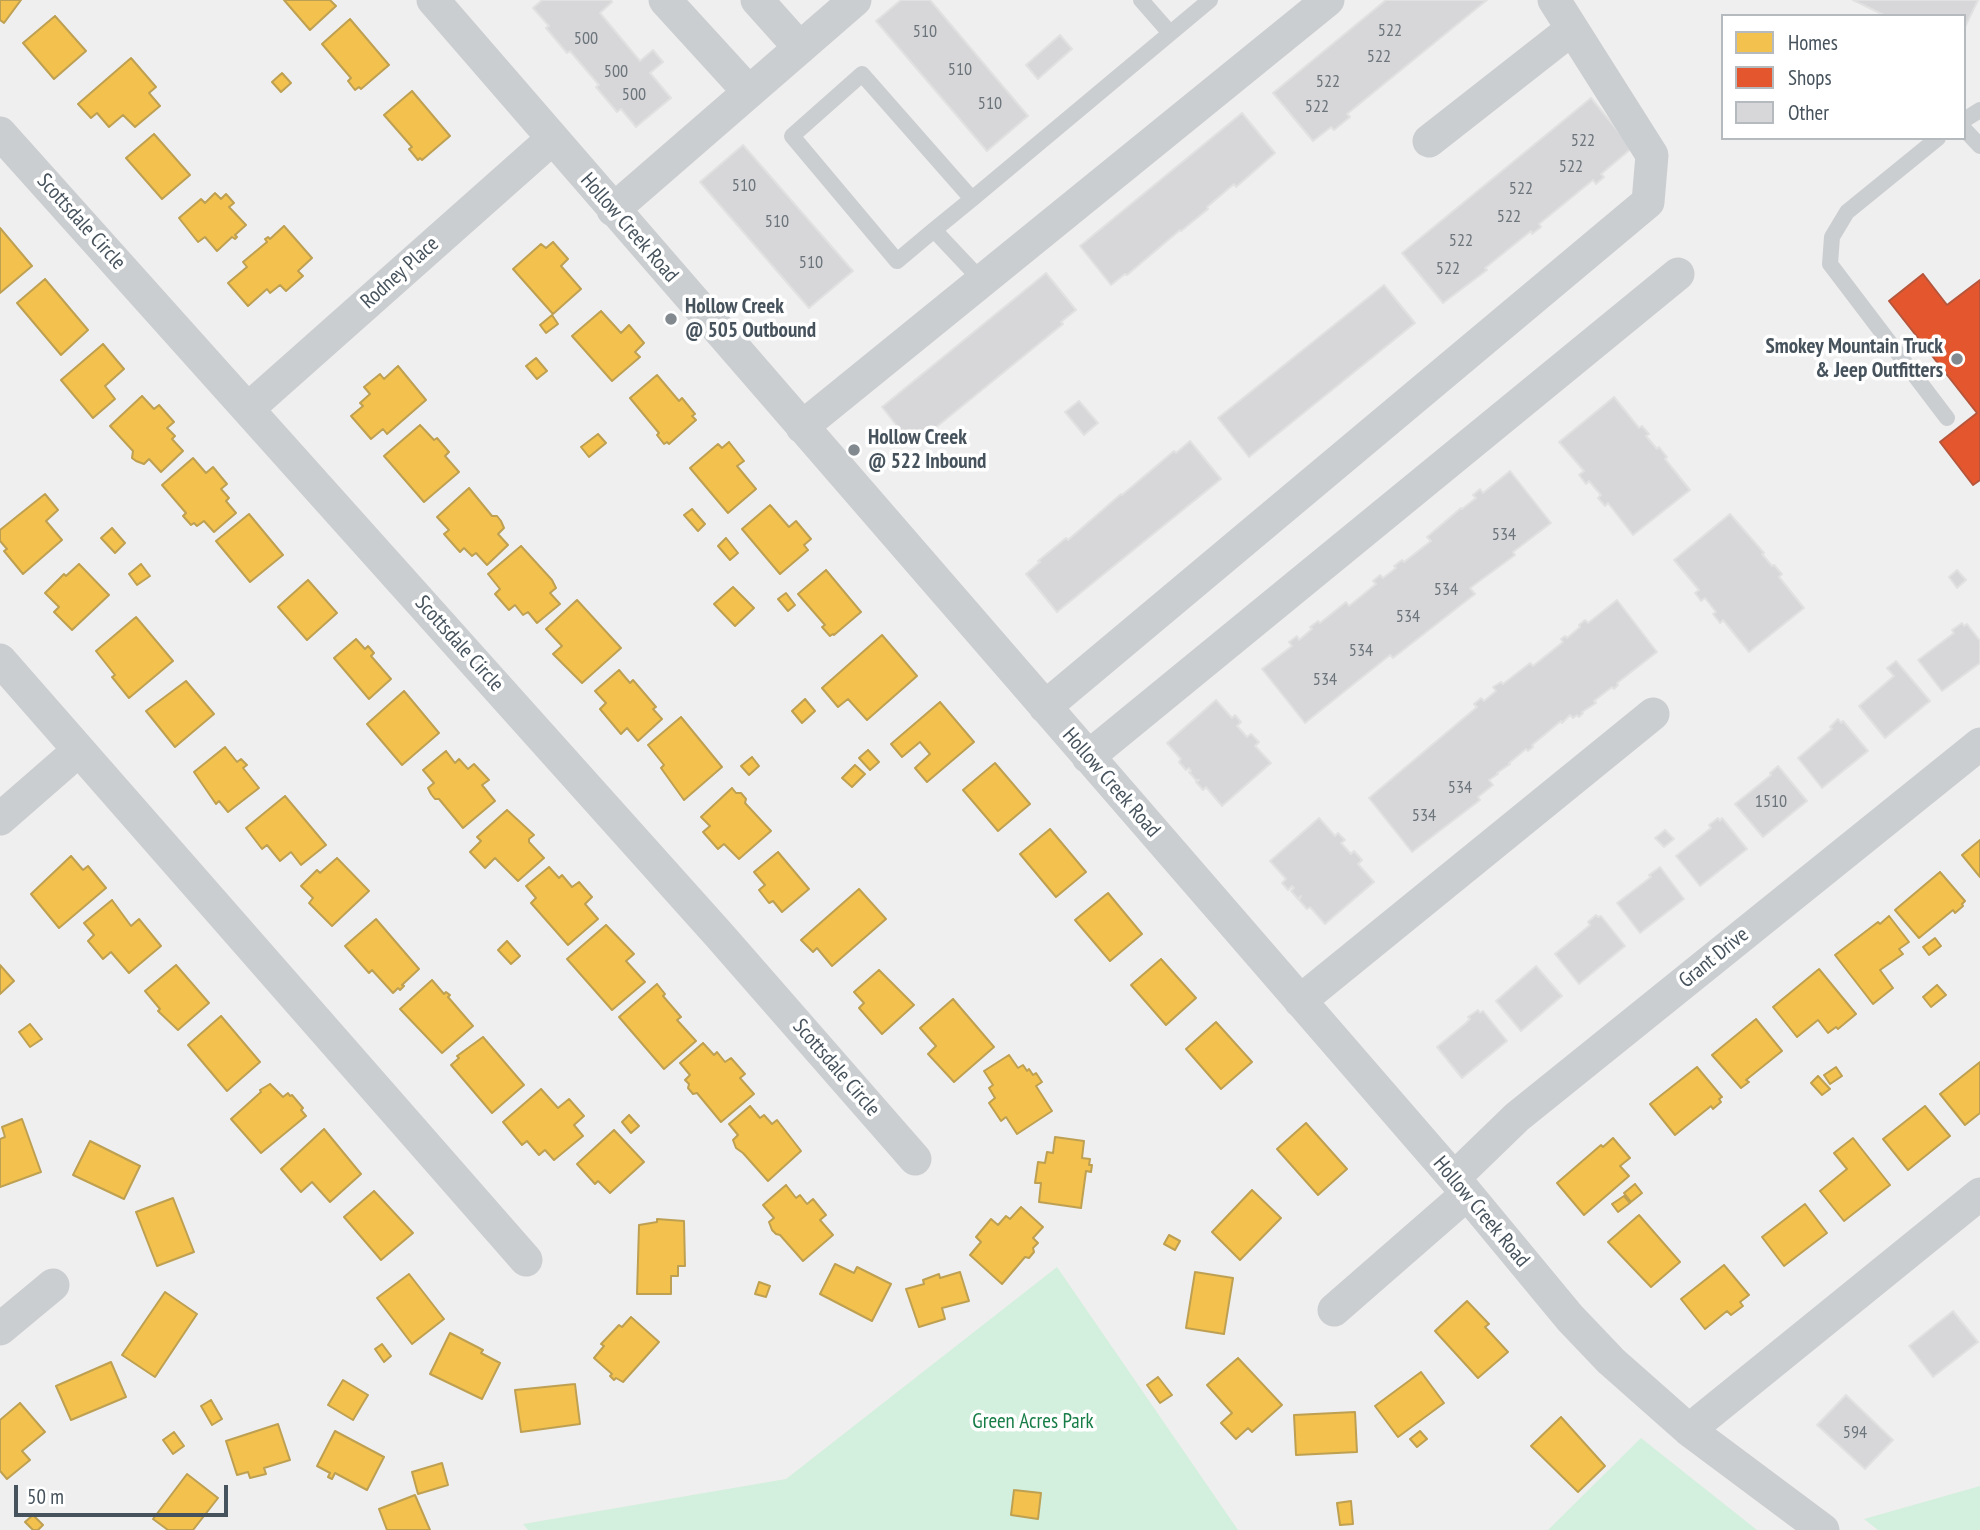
<!DOCTYPE html>
<html>
<head>
<meta charset="utf-8">
<style>
  body { margin:0 }
  #map { position:relative; width:1980px; height:1530px; overflow:hidden; background:#f0efef; font-family:"PT Sans Narrow",sans-serif }
  canvas { display:block }
  .legend { position:absolute; left:1721px; top:14px; width:245px; height:126px; box-sizing:border-box; background:#fff; border:2px solid #b5babe; margin:0; padding:9px 12px; list-style:none; font-size:21px; color:#46525c }
  .legend li { display:flex; align-items:center; gap:14px; height:35px }
  .legend b { width:35px; border:2px solid #b5babe }
  .scale { position:absolute; left:14px; top:1485px; width:214px; height:32px; box-sizing:border-box; border:4px solid #46525c; border-top:0; padding-left:9px; font-size:21px; line-height:24px; white-space:nowrap; color:#46525c; -webkit-text-stroke:5px #fff; paint-order:stroke }
</style>
</head>
<body>
<div id="map">
<canvas width="1980" height="1530"></canvas>
<ul class="legend">
<li><b style="height:19px;background:#f2c14e"></b>Homes</li>
<li><b style="height:19px;background:#e4572e"></b>Shops</li>
<li><b style="height:19px;background:#d7d7d9"></b>Other</li>
</ul>
<div class="scale">50 m</div>
</div>
<script>
const ctx = document.querySelector('canvas').getContext('2d');
ctx.lineJoin = 'round';
function paint(path, color) { ctx.fillStyle = color; ctx.fill(path, 'evenodd'); }
const shape = rows => new Path2D(rows.map(r => 'M' + r).join(''));
function strokePath(path, color, width, dash) { ctx.strokeStyle = color; ctx.lineWidth = width; ctx.lineCap = dash ? 'butt' : 'round'; ctx.setLineDash(dash || []); ctx.stroke(path); }
function write(font, color, halo, rows, align = 'center') {
  ctx.font = font + ' "PT Sans Narrow",sans-serif'; ctx.lineWidth = 7; ctx.setLineDash([]); ctx.textBaseline = 'middle'; ctx.strokeStyle = halo; ctx.fillStyle = color; for (const [text, x, y, turn = 0] of rows) {
    ctx.save(); ctx.translate(x, y); ctx.rotate((+turn || 0) * Math.PI / 180); ctx.textAlign = isNaN(turn) ? turn : align; if (halo) ctx.strokeText(text, 0, 0); ctx.fillText(text, 0, 0); ctx.restore();
  }
}
paint(shape([
  [1057,1267,1238,1530,528,1530,523,1524,786,1479],
  [1641,1438,1757,1530,1548,1530],
  [1980,1486,1980,1530,1878,1530,1864,1519]
]), '#d3efdd');
const homes = shape([
  [0,0,21,0,4,23,0,20,0,0],
  [284,0,330,0,336,6,310,30,284,0],
  [55,16,86,51,54,79,23,43,55,16],
  [350,19,389,65,361,89,359,87,355,90,348,81,351,78,322,44,350,19],
  [131,58,156,87,149,93,160,106,135,127,123,115,109,127,97,113,91,118,78,104,131,58],
  [282,73,291,83,281,92,272,82,282,73],
  [412,91,450,136,422,160,420,158,418,160,409,149,412,147,384,115,412,91],
  [154,134,190,175,162,199,126,158,154,134],
  [215,193,221,199,226,194,234,203,229,207,246,225,235,235,237,237,235,239,232,237,217,251,205,237,198,242,179,218,201,199,205,203,215,193],
  [284,226,312,258,298,271,303,276,286,291,280,285,270,293,267,289,248,306,228,283,247,267,243,262,267,242,265,239,268,237,270,239,284,226],
  [0,228,32,266,0,293,0,228],
  [553,242,568,259,561,266,581,289,553,314,513,269,541,244,546,248,553,242],
  [45,279,88,330,61,355,17,303,45,279],
  [601,311,621,333,629,325,644,343,635,352,640,357,612,381,572,336,601,311],
  [552,315,558,324,546,333,540,325,552,315],
  [103,344,124,369,105,386,115,399,93,418,61,380,103,344],
  [536,358,547,371,537,379,526,366,536,358],
  [398,366,426,400,387,434,383,429,371,439,351,416,363,406,360,403,370,394,364,387,380,374,384,379,398,366],
  [657,375,679,401,682,398,695,414,692,416,696,420,669,444,667,442,664,444,657,435,659,433,630,398,657,375],
  [142,396,154,409,159,405,174,422,167,428,175,436,172,439,183,451,161,472,149,459,144,464,136,461,132,458,133,451,110,426,142,396],
  [420,425,434,440,437,438,449,452,445,456,459,472,424,502,384,456,420,425],
  [598,434,606,443,589,457,581,447,598,434],
  [729,442,744,461,737,466,756,489,728,513,690,468,718,444,722,448,729,442],
  [193,458,206,473,213,467,227,484,221,489,229,498,226,501,236,513,214,532,204,521,197,526,194,523,191,525,183,516,186,513,162,485,193,458],
  [469,488,492,516,497,516,501,521,504,528,498,534,508,545,487,565,476,553,472,556,464,548,460,552,444,534,449,530,437,517,469,488],
  [45,494,58,510,46,521,62,540,23,574,4,551,7,549,0,541,0,530,45,494],
  [770,505,789,527,796,521,811,539,804,545,808,550,780,574,742,529,770,505],
  [692,509,705,524,698,531,684,515,692,509],
  [249,514,283,555,250,582,216,541,249,514],
  [112,528,125,543,115,553,101,538,112,528],
  [726,538,738,553,730,560,718,546,726,538],
  [521,546,552,580,556,588,550,593,560,604,537,623,528,612,523,615,515,605,509,610,495,594,500,589,488,574,521,546],
  [79,564,109,595,72,630,54,612,59,607,45,593,64,574,66,576,79,564],
  [141,564,150,576,137,585,129,574,141,564],
  [826,570,861,612,834,635,833,634,830,636,822,627,825,625,798,594,826,570],
  [308,580,337,613,307,640,278,607,308,580],
  [733,587,754,608,735,626,714,604,733,587],
  [786,593,795,605,788,611,778,599,786,593],
  [577,600,621,648,582,683,553,654,562,646,546,629,577,600],
  [136,617,173,661,129,698,112,677,115,675,96,651,136,617],
  [882,635,917,676,867,720,848,699,838,707,822,688,882,635],
  [356,639,365,649,368,646,374,653,371,656,391,679,369,699,334,658,356,639],
  [619,670,630,683,633,680,656,707,653,709,662,719,638,741,627,728,621,734,600,709,606,703,595,691,619,670],
  [186,681,214,714,175,747,146,711,186,681],
  [404,691,439,733,402,765,367,724,404,691],
  [805,699,815,711,802,723,792,711,805,699],
  [940,702,974,742,927,782,915,768,930,754,920,742,902,757,891,744,940,702],
  [681,717,722,767,684,800,661,768,664,765,648,745,681,717],
  [225,747,237,762,241,759,247,765,243,768,259,788,228,812,219,801,216,804,194,772,225,747],
  [868,750,879,762,870,770,859,758,868,750],
  [446,751,455,763,459,759,468,769,474,764,489,780,482,785,495,801,463,828,439,799,435,799,431,794,428,788,434,783,423,770,446,751],
  [752,757,759,766,749,775,741,766,752,757],
  [995,763,1030,804,998,831,963,790,995,763],
  [855,765,865,774,852,787,842,778,855,765],
  [732,788,736,793,741,793,746,799,745,803,771,831,739,859,724,844,718,849,703,832,710,826,701,817,732,788],
  [285,796,326,845,301,865,291,852,280,861,267,845,262,849,246,828,285,796],
  [507,810,534,835,529,839,529,842,544,858,518,881,495,858,485,868,470,852,481,841,477,837,507,810],
  [1050,829,1086,872,1056,897,1020,854,1050,829],
  [1980,840,1980,877,1962,855,1980,840],
  [778,852,809,889,782,912,773,901,769,903,759,890,765,885,754,872,778,852],
  [71,856,83,870,88,866,106,888,59,928,31,894,71,856],
  [337,858,369,891,332,926,309,903,313,898,301,886,317,870,320,873,337,858],
  [549,867,559,878,562,875,572,887,579,882,592,897,585,904,598,919,568,945,531,903,536,898,526,886,549,867],
  [1940,872,1965,901,1962,904,1963,906,1955,913,1953,910,1919,938,1895,910,1940,872],
  [859,889,886,919,832,966,817,948,813,952,801,940,859,889],
  [1108,893,1142,934,1110,961,1075,920,1108,893],
  [112,900,131,926,139,919,161,946,129,973,111,952,103,959,88,941,94,935,84,923,112,900],
  [1889,916,1909,942,1899,949,1903,954,1880,970,1893,988,1873,1004,1835,955,1878,922,1880,924,1889,916],
  [376,919,419,969,402,985,404,986,400,990,398,988,393,993,372,970,369,973,345,946,376,919],
  [606,925,634,954,626,961,645,982,612,1010,567,959,606,925],
  [1935,938,1941,946,1929,955,1923,947,1935,938],
  [507,941,520,956,511,964,498,950,507,941],
  [1161,959,1196,998,1166,1025,1131,985,1161,959],
  [0,965,14,981,0,994,0,965],
  [176,965,209,1003,178,1030,158,1011,160,1009,145,991,176,965],
  [1819,969,1856,1014,1838,1029,1836,1027,1828,1033,1818,1020,1797,1037,1773,1007,1819,969],
  [879,970,914,1005,882,1034,859,1008,864,1003,854,992,879,970],
  [432,980,444,994,446,992,450,995,448,997,473,1026,442,1053,400,1009,432,980],
  [657,984,665,994,663,996,681,1017,677,1020,696,1041,664,1069,619,1017,657,984],
  [1937,985,1946,995,1931,1007,1923,997,1937,985],
  [953,999,994,1047,954,1082,928,1054,936,1046,920,1028,953,999],
  [221,1016,260,1062,227,1091,188,1045,221,1016],
  [1756,1019,1782,1051,1746,1080,1749,1082,1741,1088,1712,1055,1756,1019],
  [1216,1022,1252,1062,1221,1089,1186,1049,1216,1022],
  [30,1024,42,1039,30,1047,19,1032,30,1024],
  [483,1037,524,1085,492,1113,451,1065,459,1058,457,1056,483,1037],
  [703,1043,714,1055,717,1052,725,1062,731,1058,745,1074,740,1078,754,1094,721,1122,697,1093,693,1094,688,1088,689,1084,685,1080,690,1075,680,1063,703,1043],
  [1009,1055,1018,1068,1023,1065,1027,1071,1029,1069,1033,1075,1036,1073,1042,1082,1036,1086,1052,1111,1017,1134,1006,1117,1001,1121,989,1103,995,1098,989,1088,993,1085,984,1071,1009,1055],
  [1980,1062,1980,1113,1965,1125,1940,1094,1980,1062],
  [1697,1067,1722,1097,1719,1099,1721,1102,1713,1109,1711,1106,1675,1135,1650,1104,1697,1067],
  [1836,1067,1842,1076,1830,1084,1824,1075,1836,1067],
  [1818,1076,1830,1089,1822,1095,1811,1083,1818,1076],
  [270,1084,283,1097,288,1093,290,1096,292,1095,303,1108,301,1110,306,1116,261,1153,231,1119,261,1092,260,1090,270,1084],
  [541,1089,558,1108,569,1099,584,1116,574,1125,583,1136,554,1160,545,1150,539,1155,527,1141,522,1145,503,1122,541,1089],
  [750,1106,760,1118,764,1115,772,1124,777,1120,801,1151,768,1181,743,1153,736,1148,733,1140,738,1135,729,1124,750,1106],
  [1925,1106,1950,1136,1908,1170,1883,1139,1925,1106],
  [629,1115,639,1126,631,1133,622,1122,629,1115],
  [22,1119,41,1172,0,1187,0,1139,5,1137,2,1127,22,1119],
  [1306,1123,1347,1169,1318,1195,1277,1149,1306,1123],
  [324,1129,361,1174,330,1202,312,1182,301,1192,281,1169,324,1129],
  [614,1130,644,1162,610,1193,598,1181,595,1184,577,1164,614,1130],
  [1055,1137,1084,1141,1082,1158,1090,1159,1089,1165,1092,1165,1091,1172,1086,1171,1081,1208,1039,1202,1041,1183,1035,1183,1038,1162,1045,1163,1047,1152,1053,1153,1055,1137],
  [1613,1138,1630,1158,1620,1166,1629,1176,1584,1215,1557,1183,1601,1145,1603,1147,1613,1138],
  [1853,1138,1890,1185,1844,1221,1820,1191,1847,1169,1834,1153,1853,1138],
  [90,1141,140,1166,124,1199,73,1175,90,1141],
  [1635,1184,1642,1193,1631,1202,1624,1193,1635,1184],
  [786,1185,796,1198,800,1195,807,1204,813,1199,826,1215,820,1220,833,1235,803,1261,780,1235,776,1234,772,1230,769,1222,774,1218,763,1205,786,1185],
  [1252,1190,1281,1218,1240,1260,1212,1232,1252,1190],
  [374,1191,413,1233,381,1260,344,1217,374,1191],
  [1624,1196,1630,1203,1618,1212,1612,1204,1624,1196],
  [173,1198,194,1252,157,1266,136,1212,173,1198],
  [1805,1204,1827,1233,1784,1266,1762,1237,1805,1204],
  [1021,1207,1043,1227,1033,1238,1038,1243,1033,1248,1034,1252,1029,1258,1025,1257,1002,1284,970,1255,981,1242,976,1237,991,1219,998,1225,1006,1216,1010,1219,1021,1207],
  [1639,1215,1680,1262,1651,1287,1608,1242,1639,1215],
  [657,1219,684,1221,685,1266,678,1266,678,1276,671,1276,671,1294,637,1294,639,1225,657,1222,657,1219],
  [1169,1235,1180,1241,1175,1250,1164,1244,1169,1235],
  [835,1264,854,1273,857,1267,891,1284,872,1321,820,1294,835,1264],
  [1724,1265,1749,1295,1740,1302,1743,1306,1731,1315,1727,1311,1705,1329,1681,1299,1724,1265],
  [960,1272,969,1301,942,1308,945,1319,919,1327,906,1289,924,1284,923,1280,939,1274,940,1278,960,1272],
  [1195,1272,1233,1278,1224,1334,1186,1328,1195,1272],
  [409,1274,444,1319,412,1344,377,1298,409,1274],
  [759,1282,770,1286,766,1297,755,1294,759,1282],
  [165,1292,197,1314,155,1377,122,1355,165,1292],
  [1467,1301,1489,1324,1485,1327,1508,1352,1478,1378,1435,1331,1467,1301],
  [631,1317,659,1342,623,1382,616,1378,614,1380,610,1376,612,1374,594,1358,604,1346,601,1344,619,1325,622,1327,631,1317],
  [450,1333,483,1350,481,1353,500,1363,482,1399,430,1374,450,1333],
  [382,1344,391,1356,384,1362,375,1349,382,1344],
  [1238,1358,1282,1405,1252,1432,1248,1428,1236,1439,1221,1423,1232,1413,1207,1385,1238,1358],
  [111,1362,126,1397,71,1420,56,1386,111,1362],
  [1421,1372,1444,1403,1398,1437,1375,1406,1421,1372],
  [1158,1377,1172,1395,1160,1403,1147,1385,1158,1377],
  [343,1380,368,1395,353,1420,328,1405,343,1380],
  [575,1384,580,1424,521,1432,515,1390,575,1384],
  [211,1400,222,1419,212,1425,201,1406,211,1400],
  [20,1403,45,1432,22,1451,30,1460,7,1479,0,1471,0,1420,20,1403],
  [1355,1412,1357,1452,1296,1455,1294,1415,1355,1412],
  [1561,1417,1605,1466,1578,1492,1531,1446,1561,1417],
  [278,1424,290,1460,264,1468,266,1474,250,1478,248,1472,237,1475,226,1441,278,1424],
  [335,1431,384,1457,367,1490,335,1473,332,1479,328,1477,330,1473,317,1466,335,1431],
  [1420,1431,1427,1439,1417,1447,1410,1439,1420,1431],
  [174,1432,184,1446,173,1454,163,1440,174,1432],
  [442,1463,448,1485,418,1494,412,1472,442,1463],
  [187,1474,218,1498,193,1530,168,1530,153,1519,187,1474],
  [1014,1490,1041,1493,1038,1519,1011,1515,1014,1490],
  [415,1495,430,1530,387,1530,379,1509,415,1495],
  [1351,1501,1353,1524,1340,1525,1337,1503,1351,1501],
  [33,1515,43,1525,38,1530,33,1530,25,1522,33,1515]
]);
paint(homes, '#f2c14e');
strokePath(homes, '#bea052', 2);
const shops = shape([
  [1923,274,1947,305,1980,280,1980,480,1973,485,1940,442,1977,413,1889,301,1923,274]
]);
paint(shops, '#e4572e');
strokePath(shops, '#b5563c', 2);
const building = shape([
  [542,0,611,0,612,2,600,13,640,61,653,50,663,62,650,73,671,98,636,127,621,109,617,112,596,87,599,85,570,51,567,53,546,28,549,26,533,8,542,0],
  [901,0,930,0,1028,116,987,151,876,21,901,0],
  [1386,0,1487,0,1347,114,1350,117,1334,130,1331,127,1313,141,1273,93,1386,0],
  [1853,0,1978,0,1964,29,1964,16,1886,16,1853,0],
  [1060,35,1072,49,1038,79,1026,65,1060,35],
  [1591,98,1632,148,1601,174,1604,177,1596,184,1593,180,1539,224,1541,227,1532,234,1531,231,1485,268,1487,270,1443,303,1402,253,1591,98],
  [1242,113,1275,153,1236,187,1234,184,1207,207,1208,209,1181,231,1180,230,1127,275,1125,274,1111,285,1080,246,1242,113],
  [743,145,853,271,809,308,700,182,743,145],
  [1046,273,1076,310,1061,322,1063,324,913,446,882,407,1046,273],
  [1384,285,1415,323,1249,457,1218,418,1384,285],
  [1614,397,1639,428,1642,426,1649,434,1646,436,1657,449,1659,447,1667,457,1665,459,1690,490,1633,535,1608,503,1605,506,1598,498,1601,495,1589,481,1586,484,1579,475,1584,471,1559,442,1614,397],
  [1079,401,1098,423,1084,435,1065,412,1079,401],
  [1190,441,1221,479,1057,612,1026,574,1040,562,1038,561,1066,538,1068,540,1121,494,1122,495,1174,451,1176,453,1190,441],
  [1510,471,1551,523,1513,552,1515,555,1470,588,1475,594,1393,658,1390,655,1305,723,1262,669,1292,646,1289,642,1297,636,1299,640,1312,629,1310,627,1318,621,1320,623,1346,602,1349,606,1376,584,1373,581,1380,575,1383,578,1396,568,1394,566,1402,560,1404,562,1431,541,1427,537,1461,508,1462,509,1476,498,1473,495,1480,489,1483,493,1510,471],
  [1730,514,1764,553,1762,554,1772,566,1774,565,1782,574,1779,577,1804,608,1749,652,1723,620,1720,623,1713,614,1716,612,1705,598,1701,601,1695,593,1699,590,1674,560,1730,514],
  [1957,570,1966,580,1957,588,1949,577,1957,570],
  [1617,600,1657,652,1617,683,1618,685,1614,689,1612,687,1594,701,1596,703,1582,712,1583,713,1579,717,1577,715,1573,718,1570,715,1562,723,1561,721,1532,745,1533,747,1528,751,1526,749,1509,763,1510,764,1497,773,1498,774,1489,780,1493,785,1478,797,1480,800,1412,852,1369,798,1477,707,1474,704,1481,698,1484,701,1496,691,1493,687,1501,682,1503,684,1530,663,1533,666,1563,642,1561,639,1565,636,1567,638,1580,627,1579,625,1585,620,1588,623,1617,600],
  [1962,623,1964,626,1967,624,1980,641,1980,663,1942,691,1918,660,1954,633,1952,630,1962,623],
  [1896,661,1930,701,1885,738,1859,706,1894,676,1887,668,1896,661],
  [1216,700,1232,718,1235,715,1241,722,1237,726,1247,737,1251,734,1259,742,1255,746,1271,763,1222,806,1206,787,1203,790,1196,782,1199,780,1196,780,1189,772,1191,771,1189,768,1186,770,1179,762,1181,759,1167,743,1216,700],
  [1838,719,1841,723,1843,721,1868,751,1822,788,1798,758,1832,729,1830,727,1838,719],
  [1778,766,1807,801,1763,837,1735,804,1771,775,1770,773,1778,766],
  [1319,818,1335,836,1338,833,1345,840,1341,843,1351,854,1354,851,1362,860,1358,864,1374,882,1325,924,1310,907,1307,909,1299,900,1301,896,1298,899,1291,891,1294,888,1292,886,1288,890,1282,883,1286,879,1270,861,1319,818],
  [1718,818,1720,821,1722,818,1747,849,1700,886,1676,856,1711,828,1709,825,1718,818],
  [1665,830,1674,839,1664,847,1655,838,1665,830],
  [1660,867,1684,899,1640,933,1617,903,1651,877,1649,875,1660,867],
  [1596,915,1598,917,1601,916,1625,946,1579,984,1555,954,1590,925,1588,922,1596,915],
  [1536,966,1562,996,1521,1031,1496,1001,1536,966],
  [1478,1010,1480,1013,1483,1011,1507,1041,1462,1078,1437,1047,1466,1023,1470,1019,1468,1017,1478,1010],
  [1953,1311,1978,1342,1933,1377,1909,1346,1953,1311],
  [1846,1395,1893,1440,1865,1469,1817,1425,1846,1395]
]);
paint(building, '#d7d7d9');
strokePath(building, '#e1e1e2', 2);
strokePath(shape([
  [1141,0,1170,33],
  [1964,120,1980,110],
  [1964,129,1980,146],
  [1938,138,1847,212,1832,237,1830,264,1947,418],
  [972,199,862,74,792,136,897,261,934,230,972,199,1210,0],
  [934,230,982,281]
]), '#cbced0', 16);
strokePath(shape([
  [433,0,1454,1178,1570,1318,1611,1361,1689,1430,1823,1530],
  [665,0,749,92],
  [757,0,800,48],
  [0,133,720,936,915,1159],
  [1429,141,1572,29],
  [613,210,855,0],
  [249,408,552,139],
  [802,427,1328,0],
  [0,660,526,1260],
  [1045,707,1648,202,1652,155,1554,0],
  [1088,757,1678,274],
  [0,819,78,751],
  [1300,1001,1653,714],
  [1454,1178,1517,1117,1980,744],
  [1334,1310,1467,1194],
  [0,1329,53,1285],
  [1689,1430,1980,1194]
]), '#cbced0', 33);
for (const [x, y, r, color] of [
  [671,319,7,"#82898f"],
  [1957,359,7,"#82898f"],
  [854,450,7,"#82898f"]
]) { const dot = new Path2D(); dot.arc(x, y, r, 0, 2 * Math.PI); ctx.fillStyle = color; ctx.fill(dot); strokePath(dot, '#fff', 2.5); }
write('18px', '#6c757c', null, [
  ["522",1390,31],
  ["510",925,32],
  ["500",586,39],
  ["522",1379,57],
  ["510",960,70],
  ["500",616,72],
  ["522",1328,82],
  ["500",634,95],
  ["510",990,104],
  ["522",1317,107],
  ["522",1583,141],
  ["522",1571,167],
  ["510",744,186],
  ["522",1521,189],
  ["522",1509,217],
  ["510",777,222],
  ["522",1461,241],
  ["510",811,263],
  ["522",1448,269],
  ["534",1504,535],
  ["534",1446,590],
  ["534",1408,617],
  ["534",1361,651],
  ["534",1325,680],
  ["534",1460,788],
  ["1510",1771,802],
  ["534",1424,816],
  ["594",1855,1433]
]);
write('21px', '#46525c', '#fff', [
  ["Scottsdale Circle",81,222,48],
  ["Hollow Creek Road",629,228,49],
  ["Rodney Place",400,273,-42],
  ["Scottsdale Circle",459,644,48],
  ["Hollow Creek Road",1111,783,49],
  ["Grant Drive",1714,958,-39],
  ["Scottsdale Circle",836,1068,49],
  ["Hollow Creek Road",1481,1212,50]
]);
write('bold 21px', '#46525c', '#fff', [
  ["Hollow Creek",685,307],
  ["@ 505 Outbound",685,331],
  ["Smokey Mountain Truck",1943,347,"right"],
  ["& Jeep Outfitters",1943,371,"right"],
  ["Hollow Creek",868,438],
  ["@ 522 Inbound",868,462]
], 'left');
write('21px', '#177d47', '#fff', [
  ["Green Acres Park",1033,1422]
]);
</script>
</body>
</html>
